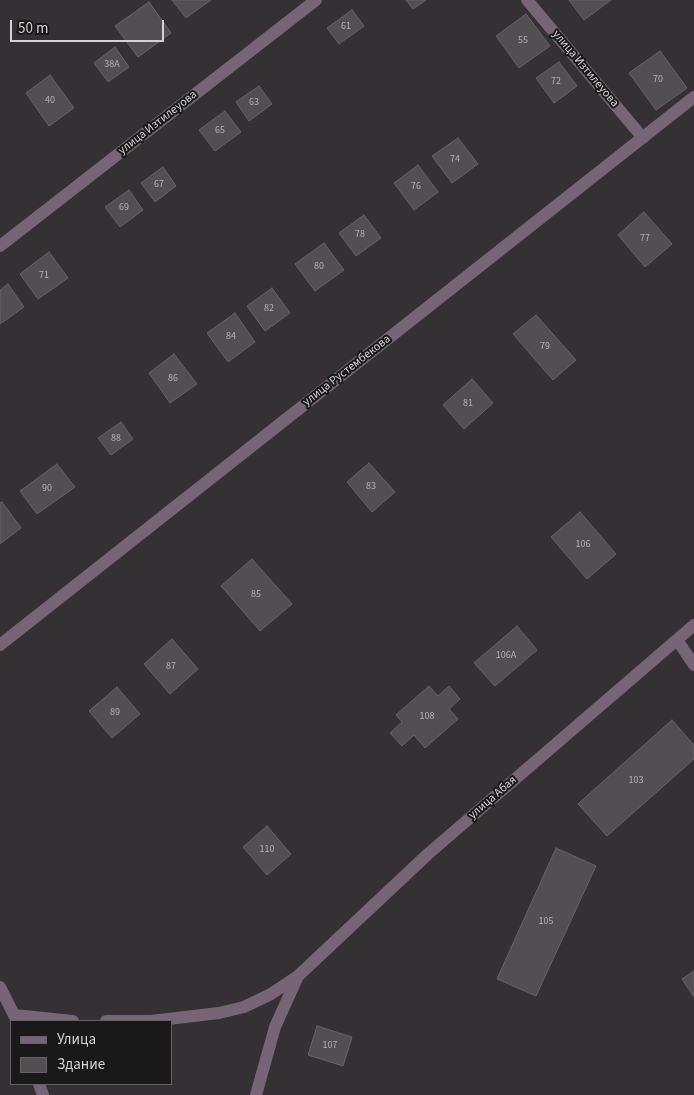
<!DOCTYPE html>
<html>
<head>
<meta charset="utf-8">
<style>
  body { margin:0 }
  #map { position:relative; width:694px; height:1095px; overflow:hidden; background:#343033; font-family:"Source Sans 3",sans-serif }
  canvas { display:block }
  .legend { position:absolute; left:10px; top:1020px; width:162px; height:65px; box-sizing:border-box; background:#1a191a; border:1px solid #646364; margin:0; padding:6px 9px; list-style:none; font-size:15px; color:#d4d2d4 }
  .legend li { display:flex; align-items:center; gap:10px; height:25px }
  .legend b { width:25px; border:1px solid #646364 }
  .scale { position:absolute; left:10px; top:20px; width:154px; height:22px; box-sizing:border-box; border:2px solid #d4d2d4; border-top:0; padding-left:6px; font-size:15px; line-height:18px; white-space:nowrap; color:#d4d2d4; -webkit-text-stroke:4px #1a191a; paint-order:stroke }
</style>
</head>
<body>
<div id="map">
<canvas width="694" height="1095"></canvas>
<ul class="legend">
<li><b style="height:6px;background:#776577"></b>Улица</li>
<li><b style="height:14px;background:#524e52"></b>Здание</li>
</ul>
<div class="scale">50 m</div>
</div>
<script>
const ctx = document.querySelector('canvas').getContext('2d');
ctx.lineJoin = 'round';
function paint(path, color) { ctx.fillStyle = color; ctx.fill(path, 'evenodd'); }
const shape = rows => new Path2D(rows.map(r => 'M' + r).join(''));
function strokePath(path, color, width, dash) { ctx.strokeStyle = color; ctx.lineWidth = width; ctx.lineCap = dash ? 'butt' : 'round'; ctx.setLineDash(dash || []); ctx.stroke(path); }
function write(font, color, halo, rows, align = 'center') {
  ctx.font = font + ' "Source Sans 3",sans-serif'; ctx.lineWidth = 4; ctx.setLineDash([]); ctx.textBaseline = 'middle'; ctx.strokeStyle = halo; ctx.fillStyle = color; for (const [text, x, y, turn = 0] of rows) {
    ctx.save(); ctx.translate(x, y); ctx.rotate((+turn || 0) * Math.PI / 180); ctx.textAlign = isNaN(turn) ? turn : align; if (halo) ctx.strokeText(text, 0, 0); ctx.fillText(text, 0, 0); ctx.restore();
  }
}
const building = shape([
  [172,0,211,0,186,18,172,0],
  [406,0,426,0,413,9,406,0],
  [569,0,611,0,584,20,569,0],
  [149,2,171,33,138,57,115,26,149,2],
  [352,10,364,26,339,44,327,28,352,10],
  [526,14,550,46,519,68,496,36,526,14],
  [115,47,129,67,108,82,94,63,115,47],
  [660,51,687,88,656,110,629,73,660,51],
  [559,62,577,86,554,103,536,78,559,62],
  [50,75,74,108,49,126,26,93,50,75],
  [259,86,272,104,249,121,236,102,259,86],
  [225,111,241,132,215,151,199,130,225,111],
  [458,138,478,164,452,183,432,156,458,138],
  [418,165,438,192,414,210,394,183,418,165],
  [163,167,176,186,155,202,141,183,163,167],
  [129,190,143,210,120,227,105,207,129,190],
  [644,212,672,244,645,267,618,235,644,212],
  [364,215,381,238,356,256,339,233,364,215],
  [324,243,344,270,315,291,295,264,324,243],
  [49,252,68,278,38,299,20,274,49,252],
  [8,284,24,307,0,324,0,290,8,284],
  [272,288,290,313,265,331,247,306,272,288],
  [235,313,255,342,228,362,207,333,235,313],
  [536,315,576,360,553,380,513,334,536,315],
  [174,354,197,384,170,403,149,373,174,354],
  [472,379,493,403,464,429,443,405,472,379],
  [121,422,133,439,111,455,98,438,121,422],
  [369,463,395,492,372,512,347,482,369,463],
  [57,464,75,487,37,514,20,491,57,464],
  [2,502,21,528,0,544,0,503,2,502],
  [580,512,616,554,587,579,551,537,580,512],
  [252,559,292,604,260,631,221,586,252,559],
  [517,626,537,650,495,686,474,663,517,626],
  [172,639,198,669,170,694,144,664,172,639],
  [429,686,438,696,449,686,460,699,449,709,458,719,425,748,414,735,402,746,390,733,402,722,396,715,429,686],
  [117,687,140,714,112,738,89,711,117,687],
  [672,720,694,745,694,759,607,836,578,804,672,720],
  [267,826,291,854,267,875,243,847,267,826],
  [556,848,596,866,536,996,497,979,556,848],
  [694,971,694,997,682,979,694,971],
  [317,1026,352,1037,343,1066,308,1055,317,1026]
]);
paint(building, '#524e52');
strokePath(building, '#676367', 1);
strokePath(shape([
  [527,0,643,138],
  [0,246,316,0],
  [677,640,694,665],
  [0,645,694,97],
  [0,987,17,1021],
  [14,1015,73,1021],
  [106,1021,151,1021,219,1013,244,1007,271,994,298,976,428,854,694,625],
  [39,1084,43,1095],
  [256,1095,275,1027,298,976]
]), '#776577', 12);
write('10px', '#b4b1b4', null, [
  ["61",346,27],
  ["55",523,41],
  ["38А",112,65],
  ["70",658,80],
  ["72",556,82],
  ["40",50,101],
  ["63",254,103],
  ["65",220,131],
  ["74",455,160],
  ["67",159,185],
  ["76",416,187],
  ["69",124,208],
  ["78",360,235],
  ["77",645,239],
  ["80",319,267],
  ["71",44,276],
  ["82",269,309],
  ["84",231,337],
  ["79",545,347],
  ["86",173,379],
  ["81",468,404],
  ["88",116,439],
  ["83",371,487],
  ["90",47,489],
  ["106",583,545],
  ["85",256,595],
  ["106А",506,656],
  ["87",171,667],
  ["89",115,713],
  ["108",427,717],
  ["103",636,781],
  ["110",267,850],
  ["105",546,922],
  ["107",330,1046]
]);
write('12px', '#d4d2d4', '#1a191a', [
  ["улица Изтилеуова",585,69,50],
  ["улица Изтилеуова",158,123,-38],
  ["улица Рустембекова",347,371,-38],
  ["улица Абая",493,798,-41]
]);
</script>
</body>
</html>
